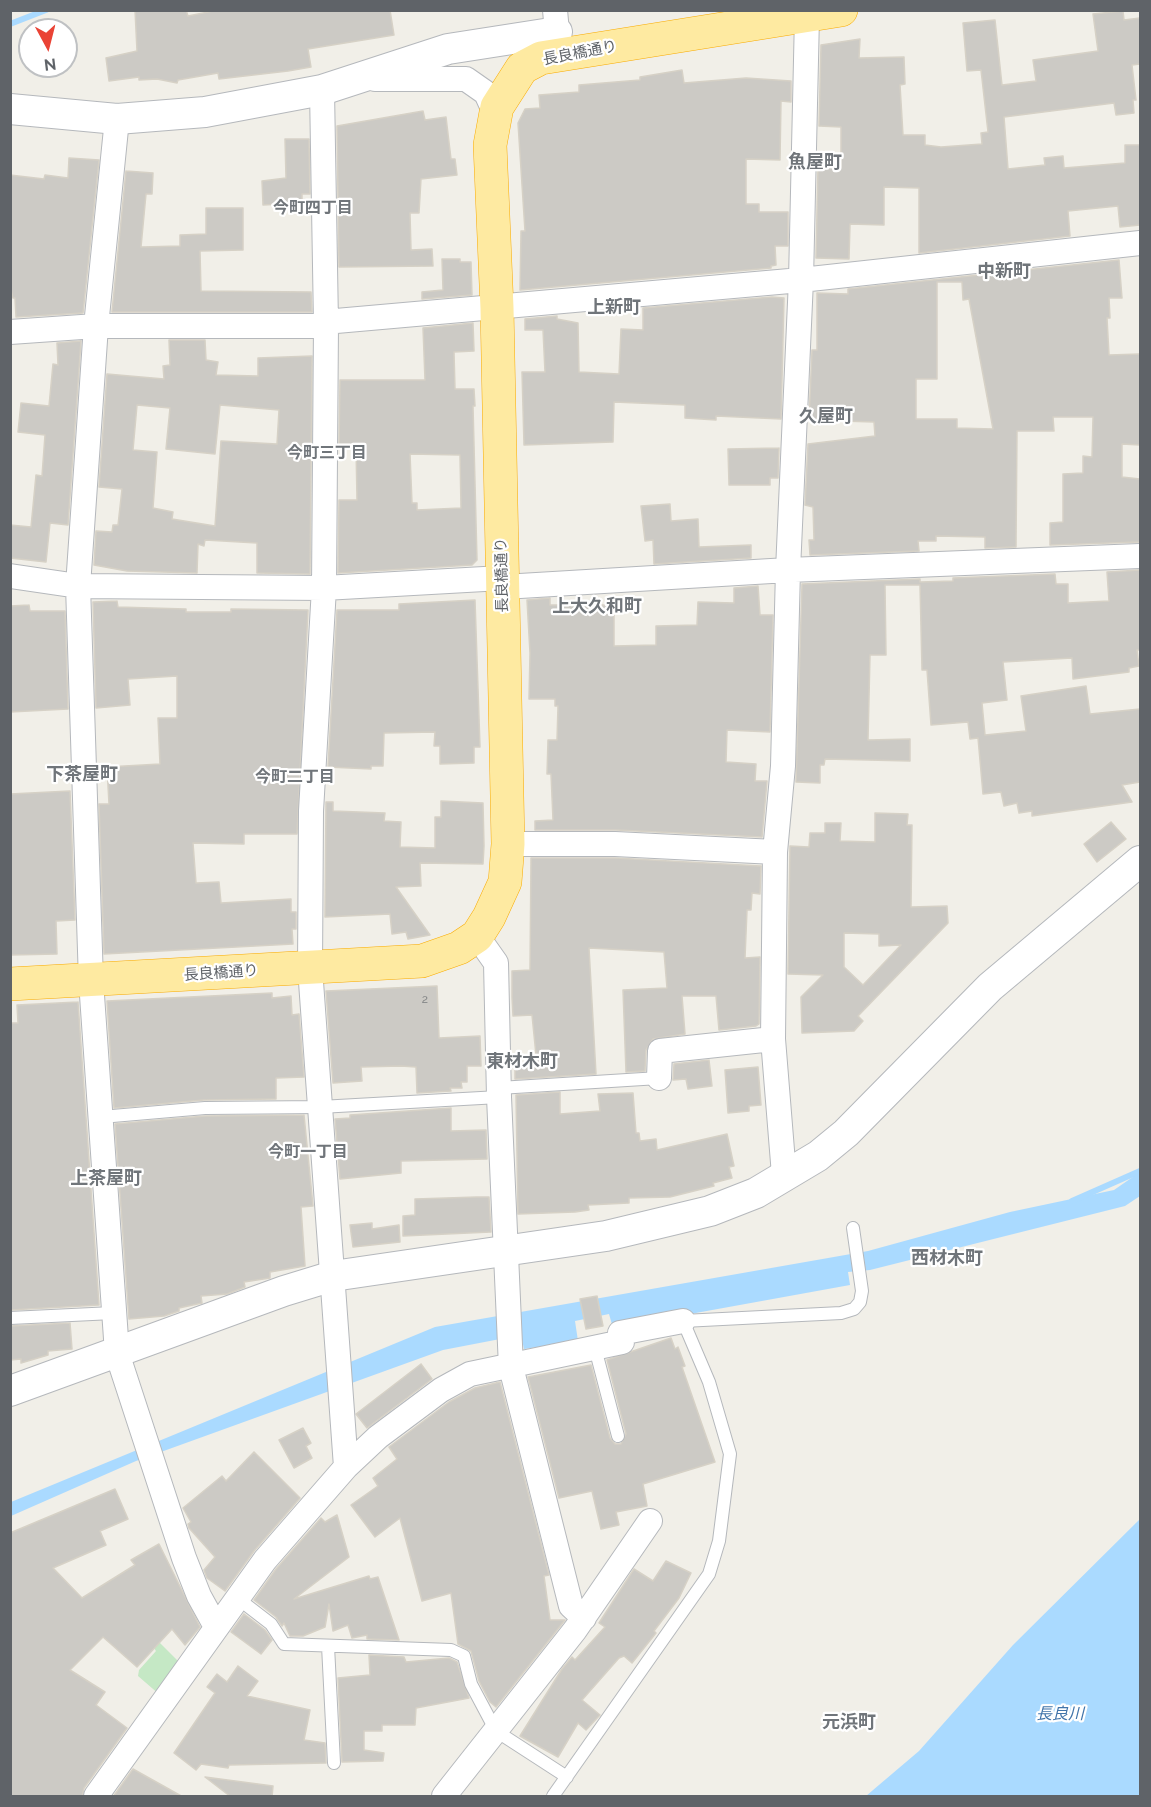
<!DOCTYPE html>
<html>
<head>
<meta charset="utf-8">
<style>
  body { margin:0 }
  #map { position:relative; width:1151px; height:1807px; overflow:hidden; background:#f1efe8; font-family:Raleway,sans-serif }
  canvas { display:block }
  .frame { position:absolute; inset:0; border:12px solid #5f6368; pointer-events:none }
  .north { position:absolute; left:18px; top:18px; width:60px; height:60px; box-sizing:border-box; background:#fff; border:2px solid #bfc1c3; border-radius:50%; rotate:173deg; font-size:16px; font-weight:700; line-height:24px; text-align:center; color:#5f6368 }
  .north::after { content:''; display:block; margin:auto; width:21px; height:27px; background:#ea4335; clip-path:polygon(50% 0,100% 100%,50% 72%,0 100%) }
</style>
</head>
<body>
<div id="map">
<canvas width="1151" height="1807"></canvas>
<div class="frame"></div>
<div class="north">N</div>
</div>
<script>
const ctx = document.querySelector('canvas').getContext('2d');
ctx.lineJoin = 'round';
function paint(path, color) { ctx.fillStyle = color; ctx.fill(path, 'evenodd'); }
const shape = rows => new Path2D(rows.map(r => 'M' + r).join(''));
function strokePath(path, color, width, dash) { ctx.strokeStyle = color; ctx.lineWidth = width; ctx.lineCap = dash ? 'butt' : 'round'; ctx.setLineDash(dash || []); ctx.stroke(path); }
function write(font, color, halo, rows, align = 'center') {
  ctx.font = font + ' Raleway,"Noto Sans JP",sans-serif'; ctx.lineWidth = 4.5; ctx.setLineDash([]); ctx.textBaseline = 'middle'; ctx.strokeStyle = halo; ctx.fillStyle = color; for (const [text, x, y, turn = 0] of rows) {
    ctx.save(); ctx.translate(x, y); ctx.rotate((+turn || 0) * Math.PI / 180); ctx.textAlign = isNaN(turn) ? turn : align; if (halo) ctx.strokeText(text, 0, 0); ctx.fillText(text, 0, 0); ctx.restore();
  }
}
paint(shape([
  [155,1638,179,1662,160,1695,138,1676,139,1670,156,1651,150,1643]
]), '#c5e8c5');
paint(shape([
  [1140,1172,1140,1196,1125,1206,870,1270,848,1272,850,1285,613,1328,609,1314,575,1321,578,1341,524,1349,521,1335,443,1350,136,1461,11,1516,11,1502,435,1327,868,1251,1010,1212,1114,1190],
  [1140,1519,1140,1796,866,1796,919,1751,1013,1645]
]), '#aadaff');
strokePath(shape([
  [10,24,46,10],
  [1072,1201,1140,1171]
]), '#aadaff', 6);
const building = shape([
  [135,10,186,10,188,16,218,10,390,10,394,35,308,49,311,67,288,71,219,79,218,73,178,80,177,83,157,79,139,80,139,77,109,81,106,58,137,51,135,10],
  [1123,11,1124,20,1140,18,1140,64,1132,65,1136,100,1133,100,1134,113,1116,115,1114,103,1004,117,1008,169,1045,165,1044,158,1063,156,1064,168,1125,163,1125,145,1140,145,1140,225,1120,227,1118,206,1068,211,1070,236,919,253,919,188,884,187,884,225,850,224,849,259,816,258,818,167,841,167,841,127,819,126,821,45,860,39,859,58,904,57,905,84,900,85,903,135,925,135,925,145,941,147,982,144,981,133,988,132,981,70,967,71,963,23,995,20,1002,85,1036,81,1033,60,1098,51,1093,14,1123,11],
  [682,70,684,83,746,78,791,81,791,102,781,101,780,160,746,159,746,204,759,204,759,212,788,212,788,246,775,246,776,265,771,266,771,268,520,290,521,231,525,231,518,123,525,109,540,108,539,95,579,92,579,85,640,80,640,77,682,70],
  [423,111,425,120,446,117,451,159,455,159,457,175,421,179,419,213,410,213,411,250,432,249,433,266,339,267,337,126,423,111],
  [285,139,309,139,310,194,302,194,302,203,263,205,262,181,286,178,285,139],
  [69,158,99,160,83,313,16,317,15,298,13,298,10,286,10,175,44,179,45,175,68,178,69,158],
  [126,171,153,173,152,194,146,194,141,247,180,246,180,235,206,234,206,208,243,208,243,250,200,251,201,291,311,292,312,312,112,312,126,171],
  [442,259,460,259,460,262,471,262,472,295,422,299,422,292,443,290,442,259],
  [1119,260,1122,298,1109,298,1110,318,1107,318,1109,355,1140,354,1140,445,1122,444,1122,477,1140,479,1140,542,1050,545,1050,523,1063,522,1063,474,1083,473,1083,456,1092,457,1093,417,1053,417,1054,431,1017,431,1016,547,985,548,985,537,936,536,936,541,918,541,919,551,810,555,809,540,814,540,813,507,805,505,808,444,875,436,874,422,809,420,812,350,817,350,817,293,848,294,848,289,1119,260],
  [937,282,962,282,963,300,969,299,993,429,957,428,957,419,916,419,916,379,937,379,937,282],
  [772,297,784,298,781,419,716,416,716,420,685,418,685,405,614,402,613,442,524,445,522,372,545,372,543,330,525,330,525,319,557,316,557,319,578,323,579,372,619,374,621,329,643,330,643,308,772,297],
  [473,323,474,351,454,352,455,389,474,389,475,406,473,406,477,560,472,565,338,573,339,500,357,500,356,446,339,447,340,380,425,380,423,328,473,323],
  [410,454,460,455,461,508,417,510,417,503,412,503,410,454],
  [169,340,205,340,206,360,218,362,216,375,258,376,258,358,312,356,310,574,257,573,257,543,205,540,204,546,198,544,197,573,127,571,94,565,96,531,112,532,113,525,118,525,122,489,99,487,107,374,164,379,163,366,170,365,169,340],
  [137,405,170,408,166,449,215,454,220,405,279,410,277,444,221,441,215,526,172,519,173,512,153,508,157,452,133,450,137,405],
  [81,341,68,525,50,523,46,562,10,558,10,525,31,527,36,475,42,476,45,435,18,432,21,403,49,406,53,364,58,365,57,343,81,341],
  [779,448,778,478,770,478,770,485,729,485,728,449,779,448],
  [670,504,671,521,698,519,699,547,751,545,751,558,654,564,653,540,645,541,641,506,670,504],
  [1140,570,1140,650,1137,650,1139,666,1129,668,1129,672,1073,679,1072,658,1003,662,1007,700,982,703,985,735,1026,731,1021,696,1086,686,1090,714,1140,709,1140,782,1122,785,1132,802,1032,816,1032,811,1019,813,1017,803,1004,806,1001,792,983,794,978,738,970,739,968,722,931,725,927,670,922,670,920,585,885,585,886,655,870,655,868,740,910,739,910,761,825,759,824,765,820,765,820,783,796,782,802,584,920,579,920,582,953,581,953,578,1055,574,1056,584,1068,584,1068,603,1109,601,1107,572,1140,570],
  [758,586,760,615,773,615,770,732,727,730,726,762,756,764,755,781,767,781,762,837,616,830,535,830,535,821,553,820,551,774,547,774,548,740,557,740,558,706,555,706,555,699,529,699,530,653,527,600,550,598,550,605,614,605,614,646,656,645,656,626,697,625,698,602,734,603,734,588,758,586],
  [475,600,480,747,474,747,474,763,440,764,440,746,434,746,435,732,384,733,383,766,371,766,371,769,328,767,337,610,399,610,399,604,475,600],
  [117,601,118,607,186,609,186,612,231,612,231,609,308,610,297,834,244,834,244,844,193,843,196,883,219,882,221,903,291,899,291,912,296,912,296,929,292,929,293,944,104,954,99,804,109,804,107,767,160,764,158,718,177,718,177,676,128,679,130,705,96,708,93,602,117,601],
  [29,605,30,611,65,611,68,709,10,712,10,606,29,605],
  [70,791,75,920,56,921,57,954,10,955,10,794,70,791],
  [441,801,483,803,484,846,483,864,420,863,421,886,396,887,430,935,408,939,406,932,392,934,390,914,325,917,326,802,333,802,333,811,385,813,384,821,401,822,400,847,435,848,435,817,441,817,441,801],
  [875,813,908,814,907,825,912,825,911,907,947,906,948,923,858,1016,863,1021,854,1031,802,1033,801,997,823,975,788,974,790,846,809,847,810,833,825,833,825,823,841,823,840,841,875,842,875,813],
  [844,933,879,934,879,946,901,945,863,985,844,967,844,933],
  [1111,822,1126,839,1097,862,1084,844,1111,822],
  [531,858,615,858,761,866,760,894,752,893,751,910,747,910,745,958,760,957,759,1024,756,1026,719,1030,716,996,682,996,685,1034,653,1039,646,1050,645,1071,626,1072,623,990,667,988,664,952,589,948,596,1074,515,1079,515,1066,537,1065,532,1015,513,1016,512,997,512,971,530,970,531,858],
  [437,986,439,1038,480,1036,481,1066,467,1066,467,1082,461,1082,462,1088,450,1088,451,1091,417,1093,416,1067,401,1066,361,1067,362,1081,333,1083,326,991,437,986],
  [272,993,272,998,291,996,292,1015,299,1014,304,1077,276,1078,276,1099,204,1100,114,1108,107,1001,272,993],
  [78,1002,99,1305,10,1310,10,1023,18,1023,17,1005,78,1002],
  [709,1060,712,1086,688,1089,686,1079,673,1080,674,1064,709,1060],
  [758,1067,761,1105,749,1106,749,1111,728,1113,725,1070,758,1067],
  [560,1092,560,1114,600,1111,598,1094,633,1093,636,1133,639,1133,640,1141,656,1139,657,1150,727,1134,734,1166,729,1167,732,1178,713,1183,714,1186,670,1197,629,1198,629,1203,588,1205,589,1210,575,1212,518,1214,516,1095,560,1092],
  [451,1108,451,1131,486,1130,487,1159,401,1161,401,1173,340,1179,335,1119,350,1118,350,1115,451,1108],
  [304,1115,313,1206,301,1207,305,1266,270,1272,270,1278,244,1282,245,1287,227,1294,201,1296,202,1303,179,1308,179,1311,164,1316,129,1319,115,1124,205,1116,304,1115],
  [477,1197,489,1197,491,1232,403,1236,403,1216,415,1215,415,1199,477,1197],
  [372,1223,372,1229,399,1225,400,1242,353,1247,350,1225,372,1223],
  [597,1296,603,1326,586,1329,580,1299,597,1296],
  [70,1323,72,1349,48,1351,48,1355,21,1363,21,1359,10,1360,10,1326,70,1323],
  [671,1338,675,1349,678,1347,685,1366,682,1367,715,1462,643,1484,647,1506,616,1512,619,1525,601,1529,592,1491,559,1498,528,1377,591,1365,610,1438,615,1444,621,1444,626,1434,607,1360,671,1338],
  [421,1364,432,1379,367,1428,356,1414,421,1364],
  [500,1382,549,1575,544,1576,550,1620,565,1620,496,1707,490,1702,479,1681,471,1651,458,1644,451,1593,422,1601,400,1518,375,1537,351,1505,378,1486,373,1478,397,1459,389,1447,449,1402,475,1388,500,1382],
  [303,1428,311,1443,306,1446,312,1458,294,1468,279,1440,303,1428],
  [254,1452,300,1498,254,1551,225,1591,207,1578,204,1570,215,1557,189,1528,188,1524,191,1522,183,1508,222,1476,226,1481,254,1452],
  [115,1489,128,1519,100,1531,106,1545,53,1568,82,1598,135,1565,131,1560,159,1544,200,1627,185,1645,172,1629,137,1667,103,1637,70,1670,105,1692,96,1705,127,1728,84,1788,82,1797,10,1797,10,1533,115,1489],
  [337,1515,349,1557,294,1599,369,1576,370,1579,378,1577,399,1640,367,1639,367,1635,352,1638,348,1625,333,1631,329,1604,325,1627,303,1636,290,1636,284,1623,282,1626,276,1617,254,1600,276,1569,321,1518,325,1522,337,1515],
  [666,1561,691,1573,679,1598,654,1631,656,1633,632,1663,624,1656,619,1658,582,1700,600,1715,586,1730,578,1723,558,1757,520,1736,562,1669,572,1657,575,1660,605,1627,599,1623,634,1569,653,1581,666,1561],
  [244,1614,265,1630,272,1640,261,1654,231,1632,244,1614],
  [369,1655,404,1657,406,1662,449,1658,457,1662,469,1698,416,1708,415,1725,382,1725,382,1731,364,1731,364,1750,384,1753,383,1761,342,1762,338,1678,370,1675,369,1655],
  [238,1666,258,1681,247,1696,310,1710,304,1740,325,1743,326,1763,229,1765,228,1768,201,1764,196,1770,174,1753,215,1693,207,1687,217,1674,227,1682,238,1666],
  [133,1769,183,1797,113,1797,133,1769],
  [205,1777,273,1786,272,1797,231,1797,205,1777]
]);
paint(building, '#cccac5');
strokePath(building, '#d6d1c6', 1.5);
const service = shape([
  [499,1088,659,1078],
  [101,1117,205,1108,320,1107,499,1097],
  [10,1318,113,1313],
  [595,1348,618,1436],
  [236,1597,271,1624,284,1644,451,1650,464,1656,471,1684,496,1731,567,1777],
  [328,1646,334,1763],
  [553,1796,709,1574,719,1541,730,1454,709,1382,683,1321,841,1313,854,1309,860,1302,862,1291,853,1228]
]);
const minor = shape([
  [555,10,557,32],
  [375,79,466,79,486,93,496,115],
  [322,90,326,324,324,588,311,811,310,968,346,1467],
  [117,119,96,326,78,586,91,981,117,1353,184,1558,199,1596,215,1625],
  [10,332,96,326,316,326,336,321,801,280,1140,243],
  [10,576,78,586,324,588,502,578],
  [503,587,788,570,1140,556],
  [508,844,615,844,775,852],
  [477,936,496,963,499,1097,511,1367,571,1606,584,1618],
  [659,1078,660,1051,773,1039],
  [784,1175,773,1039,775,852,783,766,788,570,801,280,807,16],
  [96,1796,265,1560,346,1467,378,1437,441,1390,470,1374,622,1342,620,1333,683,1321],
  [444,1796,575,1630,650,1521]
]);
const tertiary = shape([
  [10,109,117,119,205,112,322,90,448,49,557,32],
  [10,1391,284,1291,333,1276,606,1236,710,1211,756,1193,818,1156,846,1133,990,987,1140,861]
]);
const trunk = shape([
  [10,984,422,961,459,948,477,936,489,917,505,882,508,844,497,308,490,145,497,107,522,68,541,58,841,10]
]);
strokePath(service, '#b5b8bc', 14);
strokePath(minor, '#b5b8bc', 26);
strokePath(tertiary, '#b5b8bc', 32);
strokePath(trunk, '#f9ab00', 34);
strokePath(service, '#fff', 12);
strokePath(minor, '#fff', 24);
strokePath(tertiary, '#fff', 30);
strokePath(trunk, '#feeaa1', 33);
write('12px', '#7a7d7f', null, [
  ["2",425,999]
]);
write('15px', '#5f6368', '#fff', [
  ["長良橋通り",580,53,-11],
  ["長良橋通り",502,575,-91],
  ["長良橋通り",221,973,-4]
]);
write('bold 16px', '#70757a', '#fff', [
  ["今町四丁目",313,208],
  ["今町三丁目",327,453],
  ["今町二丁目",295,777],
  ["今町一丁目",308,1152]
]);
write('italic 16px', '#4174aa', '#fff', [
  ["長良川",1060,1714]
]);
write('bold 18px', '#70757a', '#fff', [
  ["魚屋町",815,163],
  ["中新町",1004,272],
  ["上新町",614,308],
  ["久屋町",826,417],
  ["上大久和町",597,607],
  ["下茶屋町",82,775],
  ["東材木町",522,1062],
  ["上茶屋町",106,1179],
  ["西材木町",947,1259],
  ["元浜町",849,1723]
]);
</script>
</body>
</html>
